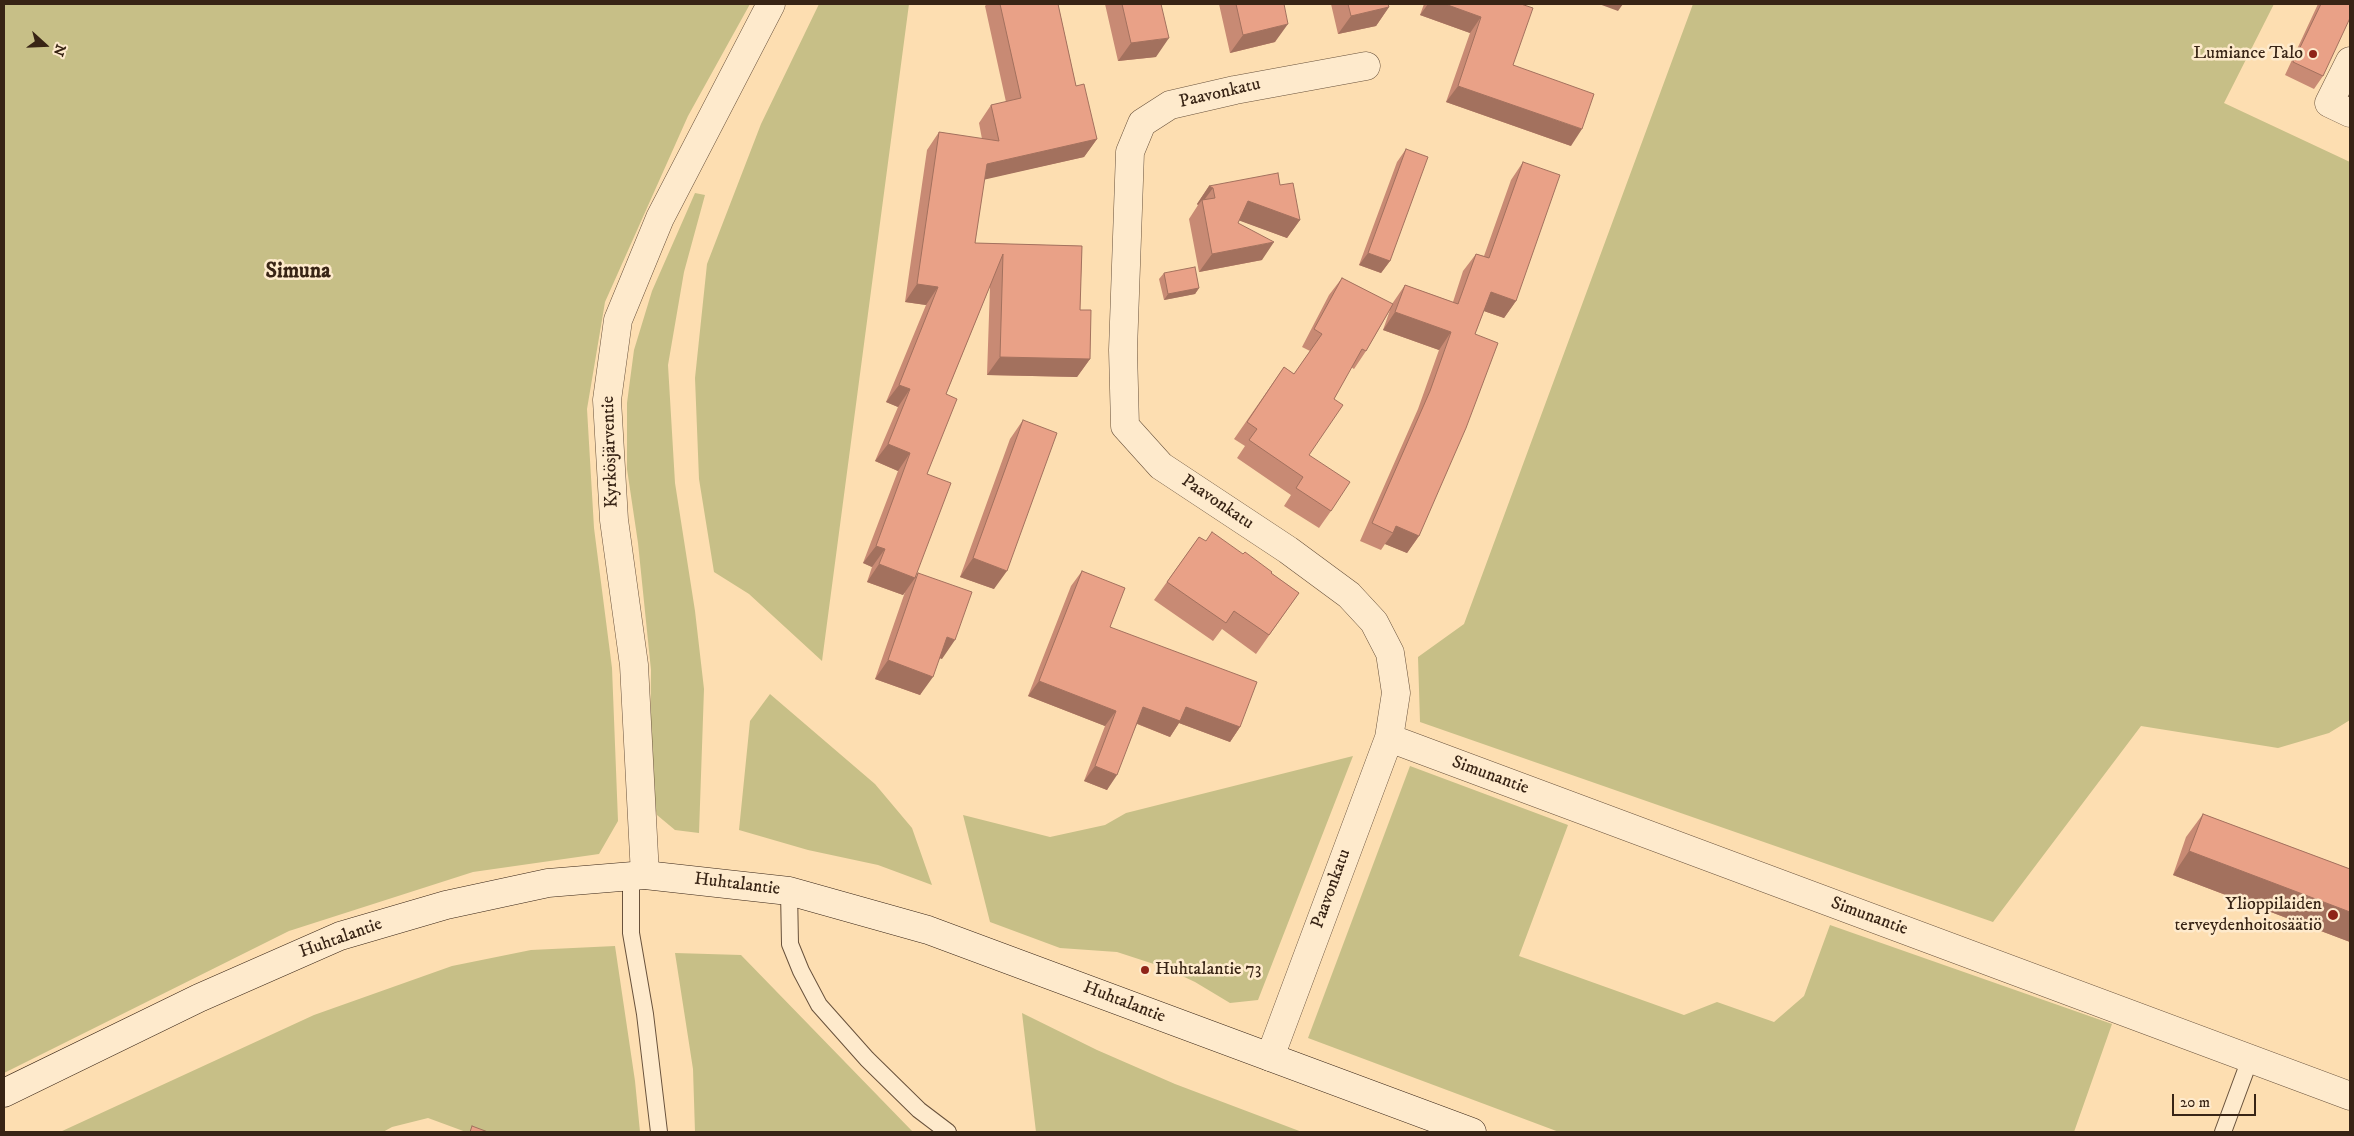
<!DOCTYPE html>
<html>
<head>
<meta charset="utf-8">
<style>
  body { margin:0 }
  #map { position:relative; width:2354px; height:1136px; overflow:hidden; background:#fddeb1; font-family:"IM FELL DW Pica",serif }
  canvas { display:block }
  .frame { position:absolute; inset:0; border:5px solid #382415; pointer-events:none }
  .north { position:absolute; left:20px; top:20px; width:50px; height:50px; -webkit-text-stroke:4px #feeacc; paint-order:stroke; rotate:110deg; font-size:14px; font-weight:700; line-height:20px; text-align:center; color:#382415 }
  .north::after { content:''; display:block; margin:auto; width:18px; height:22px; background:#382415; clip-path:polygon(50% 0,100% 100%,50% 72%,0 100%) }
  .scale { position:absolute; left:2172px; top:1094px; width:84px; height:22px; box-sizing:border-box; border:2px solid #382415; border-top:0; padding-left:6px; font-size:15px; line-height:18px; white-space:nowrap; color:#382415; -webkit-text-stroke:4px #feeacc; paint-order:stroke }
</style>
</head>
<body>
<div id="map">
<canvas width="2354" height="1136"></canvas>
<div class="frame"></div>
<div class="north">N</div>
<div class="scale">20 m</div>
</div>
<script>
const ctx = document.querySelector('canvas').getContext('2d');
ctx.lineJoin = 'round';
function paint(path, color) { ctx.fillStyle = color; ctx.fill(path, 'evenodd'); }
const shape = rows => new Path2D(rows.map(r => 'M' + r).join(''));
function strokePath(path, color, width, dash) { ctx.strokeStyle = color; ctx.lineWidth = width; ctx.lineCap = dash ? 'butt' : 'round'; ctx.setLineDash(dash || []); ctx.stroke(path); }
function write(font, color, halo, rows, align = 'center') {
  ctx.font = font + ' "IM FELL DW Pica",serif'; ctx.lineWidth = 5; ctx.setLineDash([]); ctx.textBaseline = 'middle'; ctx.strokeStyle = halo; ctx.fillStyle = color; for (const [text, x, y, turn = 0] of rows) {
    ctx.save(); ctx.translate(x, y); ctx.rotate((+turn || 0) * Math.PI / 180); ctx.textAlign = isNaN(turn) ? turn : align; if (halo) ctx.strokeText(text, 0, 0); ctx.fillText(text, 0, 0); ctx.restore();
  }
}
paint(shape([
  [4,4,750,4,688,116,605,302,587,409,594,528,612,668,618,821,599,854,473,872,289,931,4,1073],
  [819,4,909,4,822,661,749,594,714,572,699,479,695,378,707,264,761,124],
  [1693,4,2274,4,2224,103,2350,162,2350,720,2329,733,2278,748,2141,726,1993,922,1420,722,1418,657,1464,624],
  [695,193,705,195,684,272,668,365,675,483,695,611,704,689,699,833,675,830,657,815,650,785,651,670,638,543,627,469,627,403,634,350,652,291],
  [770,694,875,784,912,828,932,885,878,865,808,850,739,830,750,721],
  [1353,756,1258,1000,1230,1003,1195,982,1163,967,1117,952,1060,948,990,922,963,815,1050,837,1105,825,1126,813],
  [1410,766,1568,825,1519,956,1684,1015,1717,1002,1774,1022,1804,996,1830,925,2112,1024,2074,1132,1559,1132,1308,1038],
  [615,946,635,1081,640,1132,466,1132,428,1118,392,1127,383,1132,60,1132,314,1015,452,966,531,950],
  [675,953,741,955,913,1132,695,1132,693,1069],
  [1022,1013,1097,1050,1175,1084,1302,1132,1036,1132]
]), '#c7bf87');
const service = shape([
  [631,875,631,933,645,1014,659,1132],
  [789,891,790,944,801,971,819,1005,867,1059,919,1110,948,1132],
  [2223,1132,2250,1059]
]);
const minor = shape([
  [2350,61,2329,103,2350,113],
  [1389,738,2350,1096],
  [1270,1057,1389,738,1396,693,1390,653,1374,622,1349,595,1288,550,1161,466,1125,426,1123,350,1130,152,1142,123,1170,105,1235,90,1366,66]
]);
const tertiary = shape([
  [645,875,634,665,614,520,607,400,618,320,660,218,771,4]
]);
const secondary = shape([
  [4,1093,199,998,340,936,446,905,548,883,645,875,789,891,928,930,1472,1132]
]);
strokePath(service, '#69523c', 18);
strokePath(minor, '#69523c', 29);
strokePath(tertiary, '#69523c', 29);
strokePath(secondary, '#382415', 29);
strokePath(service, '#feeacc', 16);
strokePath(minor, '#feeacc', 28);
strokePath(tertiary, '#feeacc', 28);
strokePath(secondary, '#feeacc', 28);
paint(shape([
  [987,4,1058,4,1076,86,1097,139,1084,157,984,179,975,243,1082,246,1080,310,1090,359,1077,377,987,375,990,286,946,394,927,474,916,577,918,573,942,659,940,658,920,695,875,679,905,592,903,595,867,582,872,567,863,563,898,471,875,461,898,407,886,402,926,305,905,302,927,150,939,132,982,139,979,123,991,105,1006,102,985,6],
  [1105,4,1161,4,1156,57,1118,61],
  [1219,4,1284,4,1275,42,1230,53],
  [1331,4,1388,4,1389,7,1376,26,1338,34],
  [1424,4,1521,4,1513,65,1571,146,1446,102,1470,33,1420,15],
  [2318,4,2350,4,2323,76,2314,89,2285,75],
  [1406,149,1390,261,1381,273,1359,265,1397,162],
  [1523,162,1516,301,1504,318,1484,311,1475,334,1419,536,1407,553,1385,544,1381,550,1360,541,1418,409,1439,350,1383,330,1390,310,1366,351,1354,369,1351,367,1334,399,1309,455,1331,511,1319,528,1284,506,1291,495,1237,458,1245,446,1234,439,1284,367,1294,374,1310,351,1302,347,1329,295,1342,278,1392,304,1405,285,1453,302,1463,271,1476,254,1484,256,1511,180],
  [1280,185,1300,220,1287,238,1239,220,1238,223,1262,260,1199,272,1189,219,1198,205,1197,204,1209,186],
  [1164,273,1199,288,1195,294,1164,300,1159,279],
  [1023,420,994,589,960,577,1010,439],
  [1199,537,1206,541,1271,573,1299,593,1256,654,1222,629,1213,641,1154,600],
  [1082,571,1110,627,1240,727,1230,742,1179,723,1170,737,1137,724,1107,790,1084,781,1105,726,1028,696,1071,586],
  [2203,814,2350,869,2350,942,2173,875,2186,837]
]), '#c88a74');
paint(shape([
  [1428,4,1445,4,1481,17,1470,33,1420,15],
  [1599,4,1623,4,1618,11],
  [1389,7,1376,26,1338,34,1351,16],
  [1288,24,1275,42,1230,53,1243,35],
  [1169,38,1156,57,1118,61,1131,43],
  [1458,86,1582,129,1571,146,1446,102],
  [1097,139,1084,157,974,182,987,164],
  [1209,186,1213,188,1202,203,1202,200,1198,205,1197,204],
  [1248,201,1300,220,1287,238,1235,219],
  [1274,242,1262,260,1199,272,1212,254],
  [1368,253,1390,261,1381,273,1359,265],
  [917,284,938,287,926,305,905,302],
  [1199,288,1195,294,1164,300,1168,294],
  [1491,292,1516,301,1504,318,1478,309],
  [1395,312,1451,332,1439,350,1383,330],
  [1000,357,1090,359,1077,377,987,375],
  [899,385,910,389,898,407,886,402],
  [888,444,910,453,898,471,875,461],
  [1396,526,1419,536,1407,553,1385,544,1393,533],
  [876,546,885,549,872,567,863,563],
  [973,558,1007,571,994,589,960,577],
  [879,564,915,578,903,595,867,582],
  [947,637,955,640,942,659,934,656],
  [888,660,933,677,920,695,875,679],
  [1039,681,1116,711,1105,726,1028,696],
  [1143,707,1186,707,1240,727,1230,742,1179,723,1170,737,1133,722],
  [1095,766,1117,775,1107,790,1084,781],
  [2189,851,2350,912,2350,942,2173,875]
]), '#a3715e');
const building = shape([
  [1000,4,1058,4,1076,86,1084,84,1097,139,987,164,975,243,1082,246,1080,310,1091,310,1090,359,1000,357,1003,254,946,394,957,399,927,474,951,483,915,578,879,564,885,549,876,546,910,453,888,444,910,389,899,385,938,287,917,284,939,132,999,141,991,105,1021,98,1000,4],
  [1122,4,1161,4,1169,38,1131,43,1122,4],
  [1236,4,1284,4,1288,24,1243,35,1236,4],
  [1348,4,1388,4,1389,7,1351,16,1348,4],
  [1445,4,1521,4,1533,8,1513,65,1594,94,1582,129,1458,86,1481,17,1445,4],
  [2321,4,2350,4,2350,18,2323,76,2293,62,2321,4],
  [1406,149,1428,157,1390,261,1368,253,1406,149],
  [1523,162,1560,175,1516,301,1491,292,1475,334,1498,343,1466,428,1419,536,1396,526,1393,533,1372,523,1430,391,1451,332,1395,312,1405,285,1458,304,1476,254,1489,258,1523,162],
  [1278,173,1280,185,1293,183,1300,220,1248,201,1238,223,1274,242,1212,254,1202,200,1215,198,1213,188,1209,186,1278,173],
  [1195,267,1199,288,1168,294,1164,273,1195,267],
  [1342,278,1393,304,1366,351,1362,349,1334,399,1343,405,1309,455,1350,482,1331,511,1296,488,1303,477,1249,440,1257,429,1247,422,1284,367,1294,374,1322,334,1314,329,1342,278],
  [1023,420,1057,433,1007,571,973,558,1023,420],
  [1212,532,1243,554,1245,552,1272,572,1271,573,1299,593,1269,635,1234,611,1226,623,1167,582,1199,537,1206,541,1212,532],
  [1082,571,1125,588,1110,627,1257,682,1240,727,1186,707,1180,721,1143,707,1117,775,1095,766,1116,711,1039,681,1082,571],
  [918,573,972,592,955,640,947,637,933,677,888,660,918,573],
  [2203,814,2350,869,2350,912,2189,851,2203,814],
  [472,1126,488,1132,470,1132,472,1126]
]);
paint(building, '#e9a187');
strokePath(building, '#a3715e', 1);
for (const [x, y, r, color] of [
  [2313,54,5,"#8f2418"],
  [2333,915,6,"#8f2418"],
  [1145,970,5,"#8f2418"]
]) { const dot = new Path2D(); dot.arc(x, y, r, 0, 2 * Math.PI); ctx.fillStyle = color; ctx.fill(dot); strokePath(dot, '#feeacc', 2); }
write('18px', '#382415', '#feeacc', [
  ["Lumiance Talo",2303,54],
  ["Ylioppilaiden",2322,905],
  ["terveydenhoitosäätiö",2322,926],
  ["Huhtalantie 73",1155,970,"left"]
], 'right');
write('18px', '#382415', '#feeacc', [
  ["Paavonkatu",1220,94,-13],
  ["Kyrkösjärventie",611,452,-92],
  ["Paavonkatu",1217,503,34],
  ["Simunantie",1490,776,20],
  ["Huhtalantie",737,885,7],
  ["Paavonkatu",1332,889,-70],
  ["Simunantie",1869,917,20],
  ["Huhtalantie",341,939,-20],
  ["Huhtalantie",1124,1003,21]
]);
write('bold 22px', '#382415', '#feeacc', [
  ["Simuna",298,272]
]);
</script>
</body>
</html>
